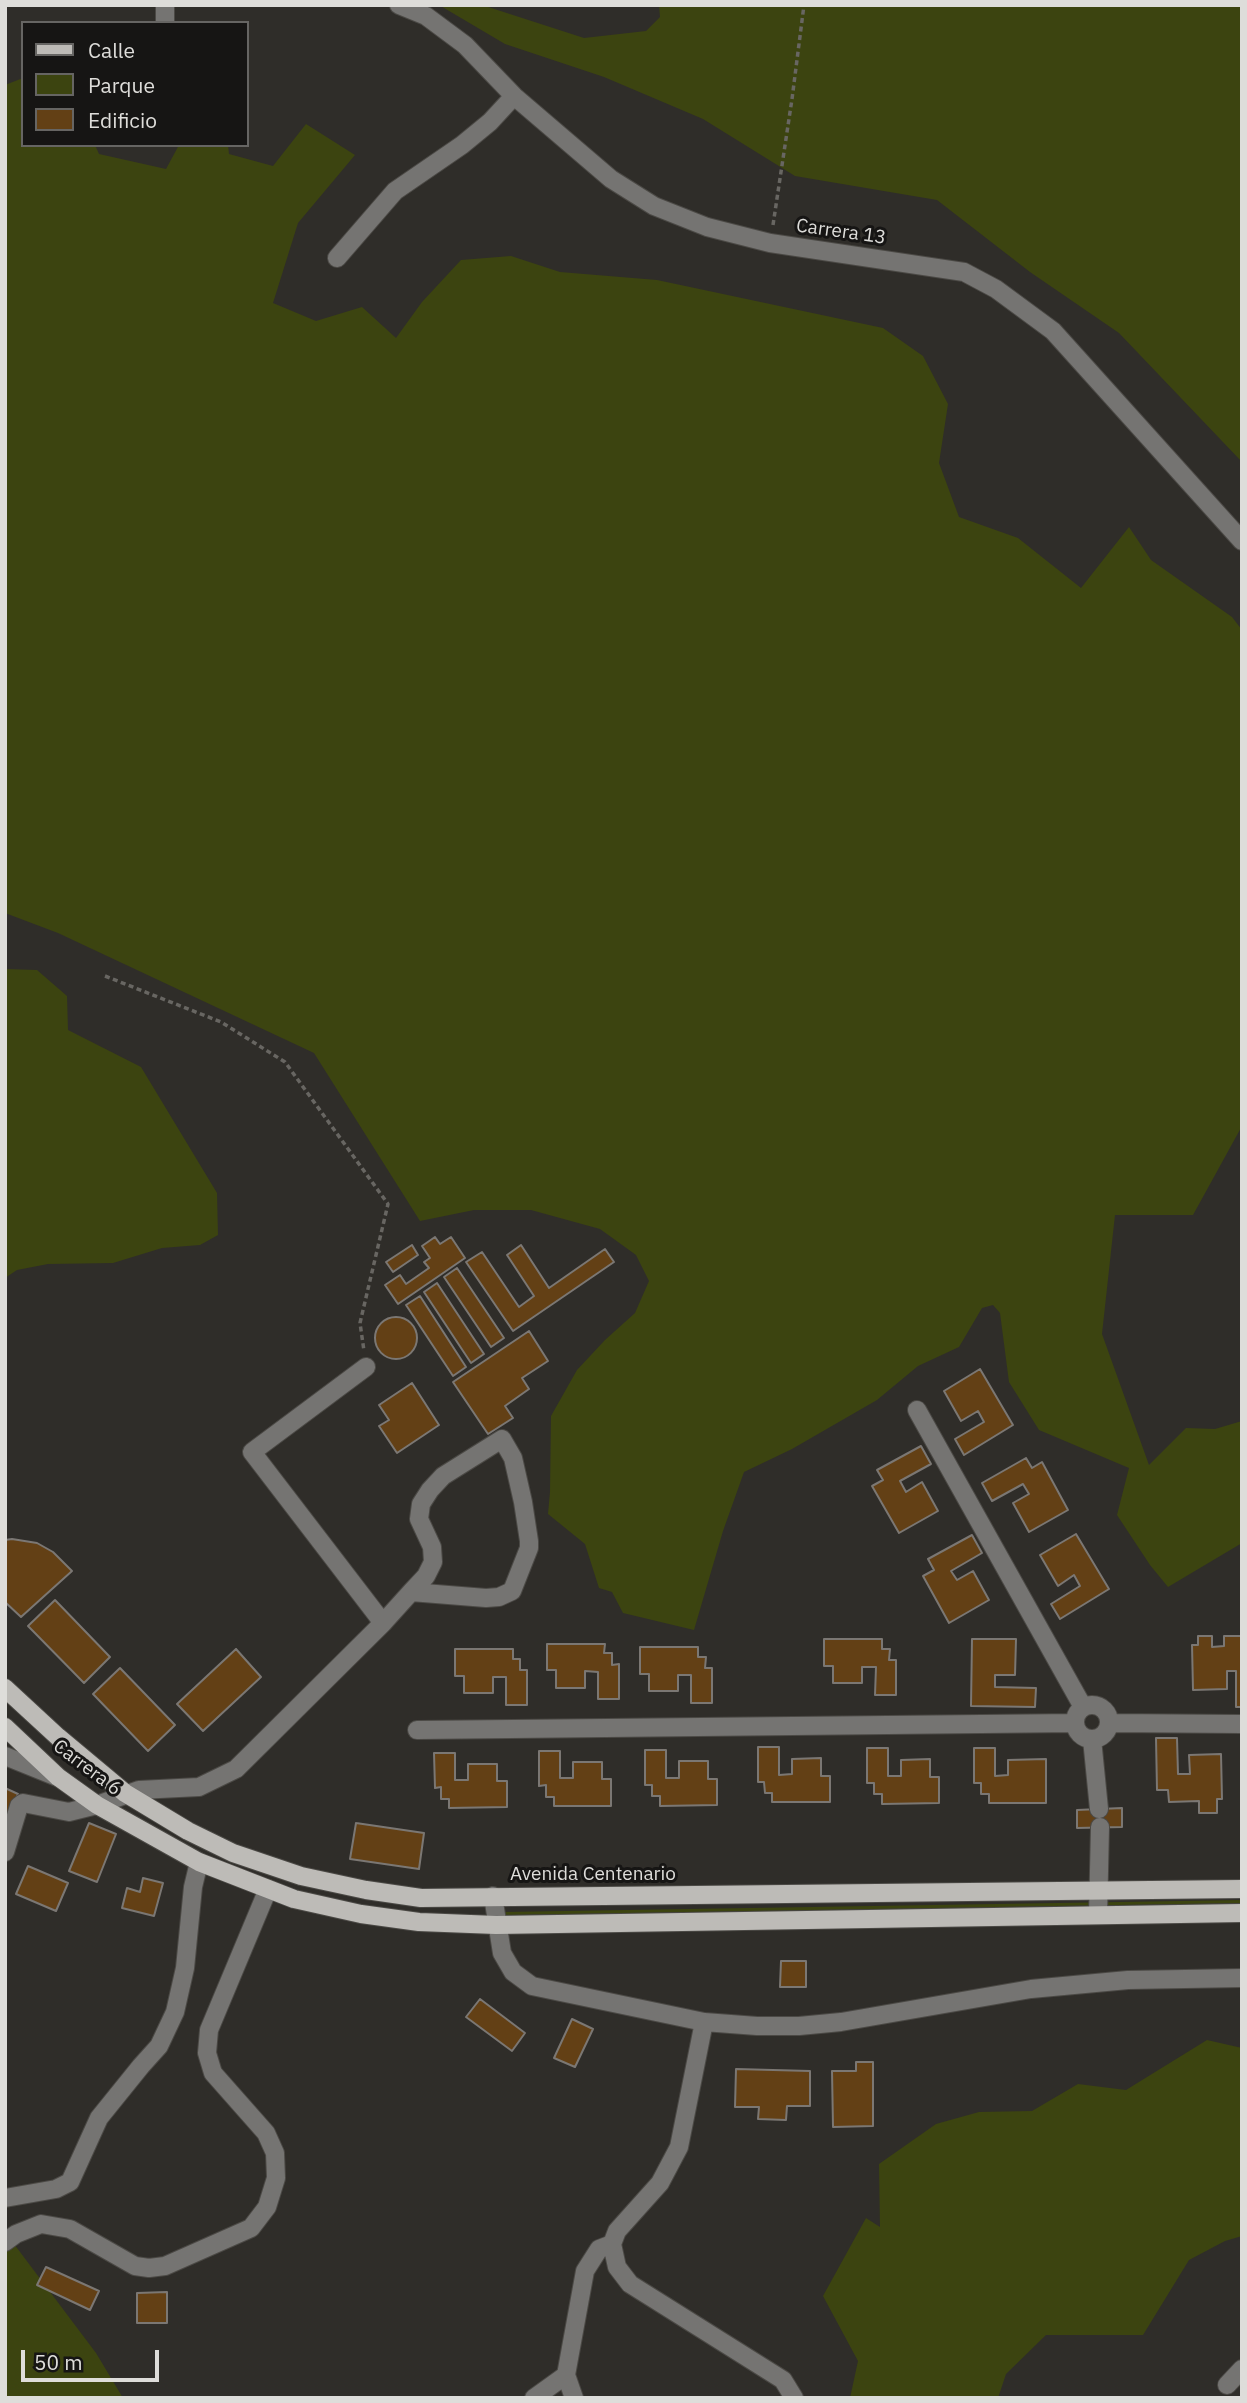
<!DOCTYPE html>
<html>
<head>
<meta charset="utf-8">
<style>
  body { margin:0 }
  #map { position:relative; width:1247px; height:2403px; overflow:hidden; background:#2f2d29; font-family:"IBM Plex Sans",sans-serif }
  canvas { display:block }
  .frame { position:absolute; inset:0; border:7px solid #deddda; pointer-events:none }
  .legend { position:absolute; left:21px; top:21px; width:228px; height:126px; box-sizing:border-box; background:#161514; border:2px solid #666563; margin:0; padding:9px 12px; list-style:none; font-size:21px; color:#deddda }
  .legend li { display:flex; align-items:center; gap:14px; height:35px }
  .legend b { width:35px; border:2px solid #666563 }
  .scale { position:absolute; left:21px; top:2350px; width:138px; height:32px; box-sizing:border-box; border:4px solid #deddda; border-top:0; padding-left:9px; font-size:21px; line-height:24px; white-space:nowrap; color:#deddda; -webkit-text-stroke:5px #161514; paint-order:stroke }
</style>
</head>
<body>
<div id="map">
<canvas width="1247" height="2403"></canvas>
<div class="frame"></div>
<ul class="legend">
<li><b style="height:9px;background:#bdbbb7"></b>Calle</li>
<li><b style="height:19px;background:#3c4410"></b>Parque</li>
<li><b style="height:19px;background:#634015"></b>Edificio</li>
</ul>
<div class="scale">50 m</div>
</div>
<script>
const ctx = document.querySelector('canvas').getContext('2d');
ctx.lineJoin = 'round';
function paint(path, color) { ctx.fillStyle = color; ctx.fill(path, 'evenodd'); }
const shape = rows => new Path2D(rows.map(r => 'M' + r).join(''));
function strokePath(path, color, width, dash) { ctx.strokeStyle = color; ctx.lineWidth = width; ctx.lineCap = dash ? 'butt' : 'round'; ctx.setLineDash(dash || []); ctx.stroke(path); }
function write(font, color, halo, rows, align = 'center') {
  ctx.font = font + ' "IBM Plex Sans",sans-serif'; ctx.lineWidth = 6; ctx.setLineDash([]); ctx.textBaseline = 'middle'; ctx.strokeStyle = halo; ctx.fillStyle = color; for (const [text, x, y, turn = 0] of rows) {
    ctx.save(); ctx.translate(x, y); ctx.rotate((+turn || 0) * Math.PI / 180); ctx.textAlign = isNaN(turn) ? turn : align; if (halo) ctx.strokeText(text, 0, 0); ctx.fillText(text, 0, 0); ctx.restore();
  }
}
paint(shape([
  [439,5,482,5,584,38,646,31,660,17,659,5,1242,5,1242,462,1119,333,1030,272,937,200,795,176,703,119,604,77,505,44],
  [23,78,23,145,95,145,99,154,166,169,179,145,228,145,229,154,273,166,306,124,355,155,298,223,273,303,316,321,362,307,396,338,422,302,461,260,511,256,560,272,657,280,883,328,923,356,948,404,939,463,959,517,1018,538,1081,588,1129,527,1151,560,1232,617,1242,630,1242,1126,1193,1215,1115,1215,1102,1334,1149,1465,1186,1428,1215,1429,1242,1421,1242,1543,1168,1587,1150,1565,1117,1515,1129,1468,1039,1430,1009,1382,1000,1313,993,1305,982,1308,959,1347,918,1366,877,1400,792,1449,744,1472,723,1531,694,1630,623,1613,612,1592,599,1588,585,1544,548,1514,550,1492,551,1416,577,1370,605,1340,635,1313,649,1281,636,1255,600,1229,531,1210,474,1210,420,1221,314,1053,58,933,5,913,5,85],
  [5,969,37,970,67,996,68,1030,141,1067,217,1193,218,1235,200,1245,162,1248,113,1263,48,1264,17,1270,5,1278],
  [1242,1900,1242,1903,503,1915,503,1912],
  [1207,2040,1242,2048,1242,2236,1225,2241,1189,2260,1143,2335,1046,2335,1006,2374,998,2398,850,2398,858,2361,823,2296,866,2218,880,2227,879,2164,936,2124,979,2112,1032,2111,1078,2084,1126,2090],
  [5,2232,96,2353,123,2398,5,2398]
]), '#3c4410');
const building = shape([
  [435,1237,440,1244,451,1237,465,1258,398,1304,385,1285,400,1275,406,1284,429,1268,424,1262,430,1258,422,1246,435,1237],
  [412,1245,418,1255,393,1272,386,1262,412,1245],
  [521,1245,549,1288,605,1249,614,1262,513,1331,466,1262,482,1252,519,1307,534,1296,507,1255,521,1245],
  [457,1268,504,1338,491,1347,444,1277,457,1268],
  [437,1283,484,1354,471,1363,424,1292,437,1283],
  [420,1296,466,1367,453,1376,406,1305,420,1296],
  '375 1338a21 21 0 1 1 42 0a21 21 0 1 1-42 0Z',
  [529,1331,548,1361,522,1378,529,1389,505,1406,513,1418,488,1434,453,1382,529,1331],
  [980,1369,1013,1425,964,1455,955,1439,984,1422,978,1411,961,1421,944,1391,980,1369],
  [412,1383,439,1425,397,1453,379,1426,389,1420,379,1405,412,1383],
  [921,1446,931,1464,900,1481,906,1492,922,1482,938,1511,899,1533,872,1486,883,1480,877,1470,921,1446],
  [1026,1458,1032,1468,1042,1462,1068,1510,1029,1532,1013,1503,1029,1494,1023,1484,992,1501,982,1483,1026,1458],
  [1076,1534,1109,1589,1060,1619,1051,1604,1080,1586,1074,1575,1058,1586,1040,1555,1076,1534],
  [972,1535,982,1553,951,1571,957,1580,973,1571,989,1600,949,1623,923,1576,934,1570,928,1559,972,1535],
  [12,1539,37,1543,53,1552,72,1571,21,1617,5,1602,5,1540,12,1539],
  [55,1600,110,1657,84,1683,28,1626,55,1600],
  [1198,1636,1212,1636,1212,1647,1224,1646,1224,1636,1242,1636,1242,1707,1236,1707,1236,1671,1227,1671,1227,1689,1193,1690,1192,1645,1198,1645,1198,1636],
  [824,1639,882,1639,882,1649,890,1649,889,1660,896,1660,896,1695,875,1695,876,1667,862,1667,862,1683,833,1683,833,1666,824,1666,824,1639],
  [972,1639,1016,1639,1015,1675,995,1675,995,1687,1036,1688,1035,1707,971,1706,972,1639],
  [547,1644,605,1644,604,1653,612,1653,612,1665,619,1664,619,1699,598,1699,598,1672,585,1671,585,1688,556,1688,556,1670,547,1670,547,1644],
  [640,1647,698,1647,698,1657,706,1657,705,1668,712,1668,712,1703,691,1703,691,1675,678,1675,678,1691,649,1691,649,1674,640,1674,640,1647],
  [236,1649,261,1677,203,1731,177,1704,236,1649],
  [455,1649,513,1649,513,1659,520,1659,520,1670,527,1670,527,1705,506,1705,506,1677,493,1677,493,1693,464,1693,464,1676,455,1676,455,1649],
  [120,1668,175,1725,148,1751,93,1694,120,1668],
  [1156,1738,1177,1738,1178,1774,1190,1774,1189,1755,1221,1754,1222,1799,1217,1799,1217,1813,1199,1813,1199,1801,1169,1802,1168,1790,1157,1790,1156,1738],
  [758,1747,779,1747,779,1775,792,1774,792,1759,821,1758,821,1776,830,1776,830,1802,772,1802,772,1793,765,1793,764,1782,758,1782,758,1747],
  [867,1748,888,1748,888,1776,901,1776,901,1760,930,1759,930,1777,939,1777,939,1803,882,1804,882,1794,874,1794,874,1783,867,1783,867,1748],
  [974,1748,995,1748,995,1776,1008,1775,1008,1760,1046,1759,1046,1803,989,1803,989,1794,981,1794,981,1783,974,1783,974,1748],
  [645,1750,666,1750,666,1778,679,1778,679,1761,708,1761,708,1779,717,1779,717,1805,660,1806,660,1796,652,1796,652,1785,645,1785,645,1750],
  [539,1751,560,1751,560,1778,573,1778,573,1762,602,1762,602,1779,611,1779,611,1806,554,1806,554,1797,546,1797,546,1785,539,1786,539,1751],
  [434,1753,455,1753,455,1780,468,1780,468,1764,497,1764,497,1781,507,1781,507,1807,449,1808,449,1799,441,1799,441,1787,435,1788,434,1753],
  [5,1788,18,1794,5,1822,5,1788],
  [1122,1808,1122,1827,1077,1828,1077,1810,1122,1808],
  [89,1823,116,1834,97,1882,69,1871,89,1823],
  [356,1823,424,1833,419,1869,350,1859,356,1823],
  [28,1866,68,1883,56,1911,16,1894,28,1866],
  [143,1878,163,1883,154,1916,122,1908,127,1888,140,1892,143,1878],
  [781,1961,806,1961,806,1987,780,1987,781,1961],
  [480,1999,525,2033,512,2051,466,2017,480,1999],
  [572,2019,593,2029,575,2067,554,2058,572,2019],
  [856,2062,873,2062,873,2126,833,2127,832,2071,856,2071,856,2062],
  [736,2069,810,2071,810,2106,787,2106,786,2120,758,2119,759,2107,735,2107,736,2069],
  [46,2267,99,2291,90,2310,37,2285,46,2267],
  [167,2292,167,2323,137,2323,137,2293,167,2292]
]);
paint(building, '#634015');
strokePath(building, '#7b7773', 2);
const minor = shape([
  [399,5,426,16,465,45,514,96,611,179,654,206,707,227,770,243,964,272,996,289,1053,331,1242,541],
  [165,23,165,5],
  [337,258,395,191,462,145,490,122,514,96],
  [366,1367,252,1452,383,1623],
  [917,1410,1083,1707],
  '1075 1722a17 17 0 1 1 34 0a17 17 0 1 1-34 0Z',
  [1109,1723,1242,1724],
  [417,1730,1075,1723],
  [1092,1739,1099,1809],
  [5,1756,57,1777],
  [5,1852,19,1806,23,1803,69,1812,97,1805,139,1790,199,1787,236,1769,383,1623,411,1592,426,1576,433,1562,432,1547,419,1519,421,1504,430,1490,443,1476,502,1439,513,1458,523,1502,529,1541,529,1548,512,1591,499,1597,486,1598,411,1592],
  [493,1896,502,1953,513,1972,532,1986,704,2022,757,2026,799,2026,841,2022,1031,1989,1128,1980,1242,1978],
  [1098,1915,1100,1827],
  [704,2022,679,2147,660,2183,617,2231,612,2244,617,2267,630,2284,783,2380,794,2398],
  [5,2198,56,2189,70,2182,99,2118,141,2066,159,2046,175,2012,185,1968,193,1887,199,1862],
  [5,2242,16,2234,41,2224,70,2229,135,2266,149,2268,165,2266,251,2228,267,2207,276,2178,275,2153,266,2133,213,2073,207,2053,209,2030,268,1889],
  [1227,2385,1242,2369],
  [534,2398,566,2375],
  [574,2398,566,2375,585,2271,599,2249,612,2244]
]);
const major = shape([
  [5,1688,58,1737,125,1793,188,1831,233,1853,301,1876,366,1890,421,1898,1242,1889],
  [5,1727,58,1777,97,1805,199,1862,294,1899,361,1914,419,1922,496,1925,1242,1913]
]);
strokePath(minor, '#4b4945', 20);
strokePath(major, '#4b4945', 20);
strokePath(shape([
  [773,225,792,99,804,5],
  [105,976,221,1022,285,1062,388,1204,360,1323,364,1351]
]), '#686662', 3.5, [5, 3.5]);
strokePath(minor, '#757472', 18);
strokePath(major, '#bdbbb7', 18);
write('19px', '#deddda', '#161514', [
  ["Carrera 13",841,232,8],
  ["Carrera 6",87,1768,37],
  ["Avenida Centenario",593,1875]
]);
</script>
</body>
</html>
